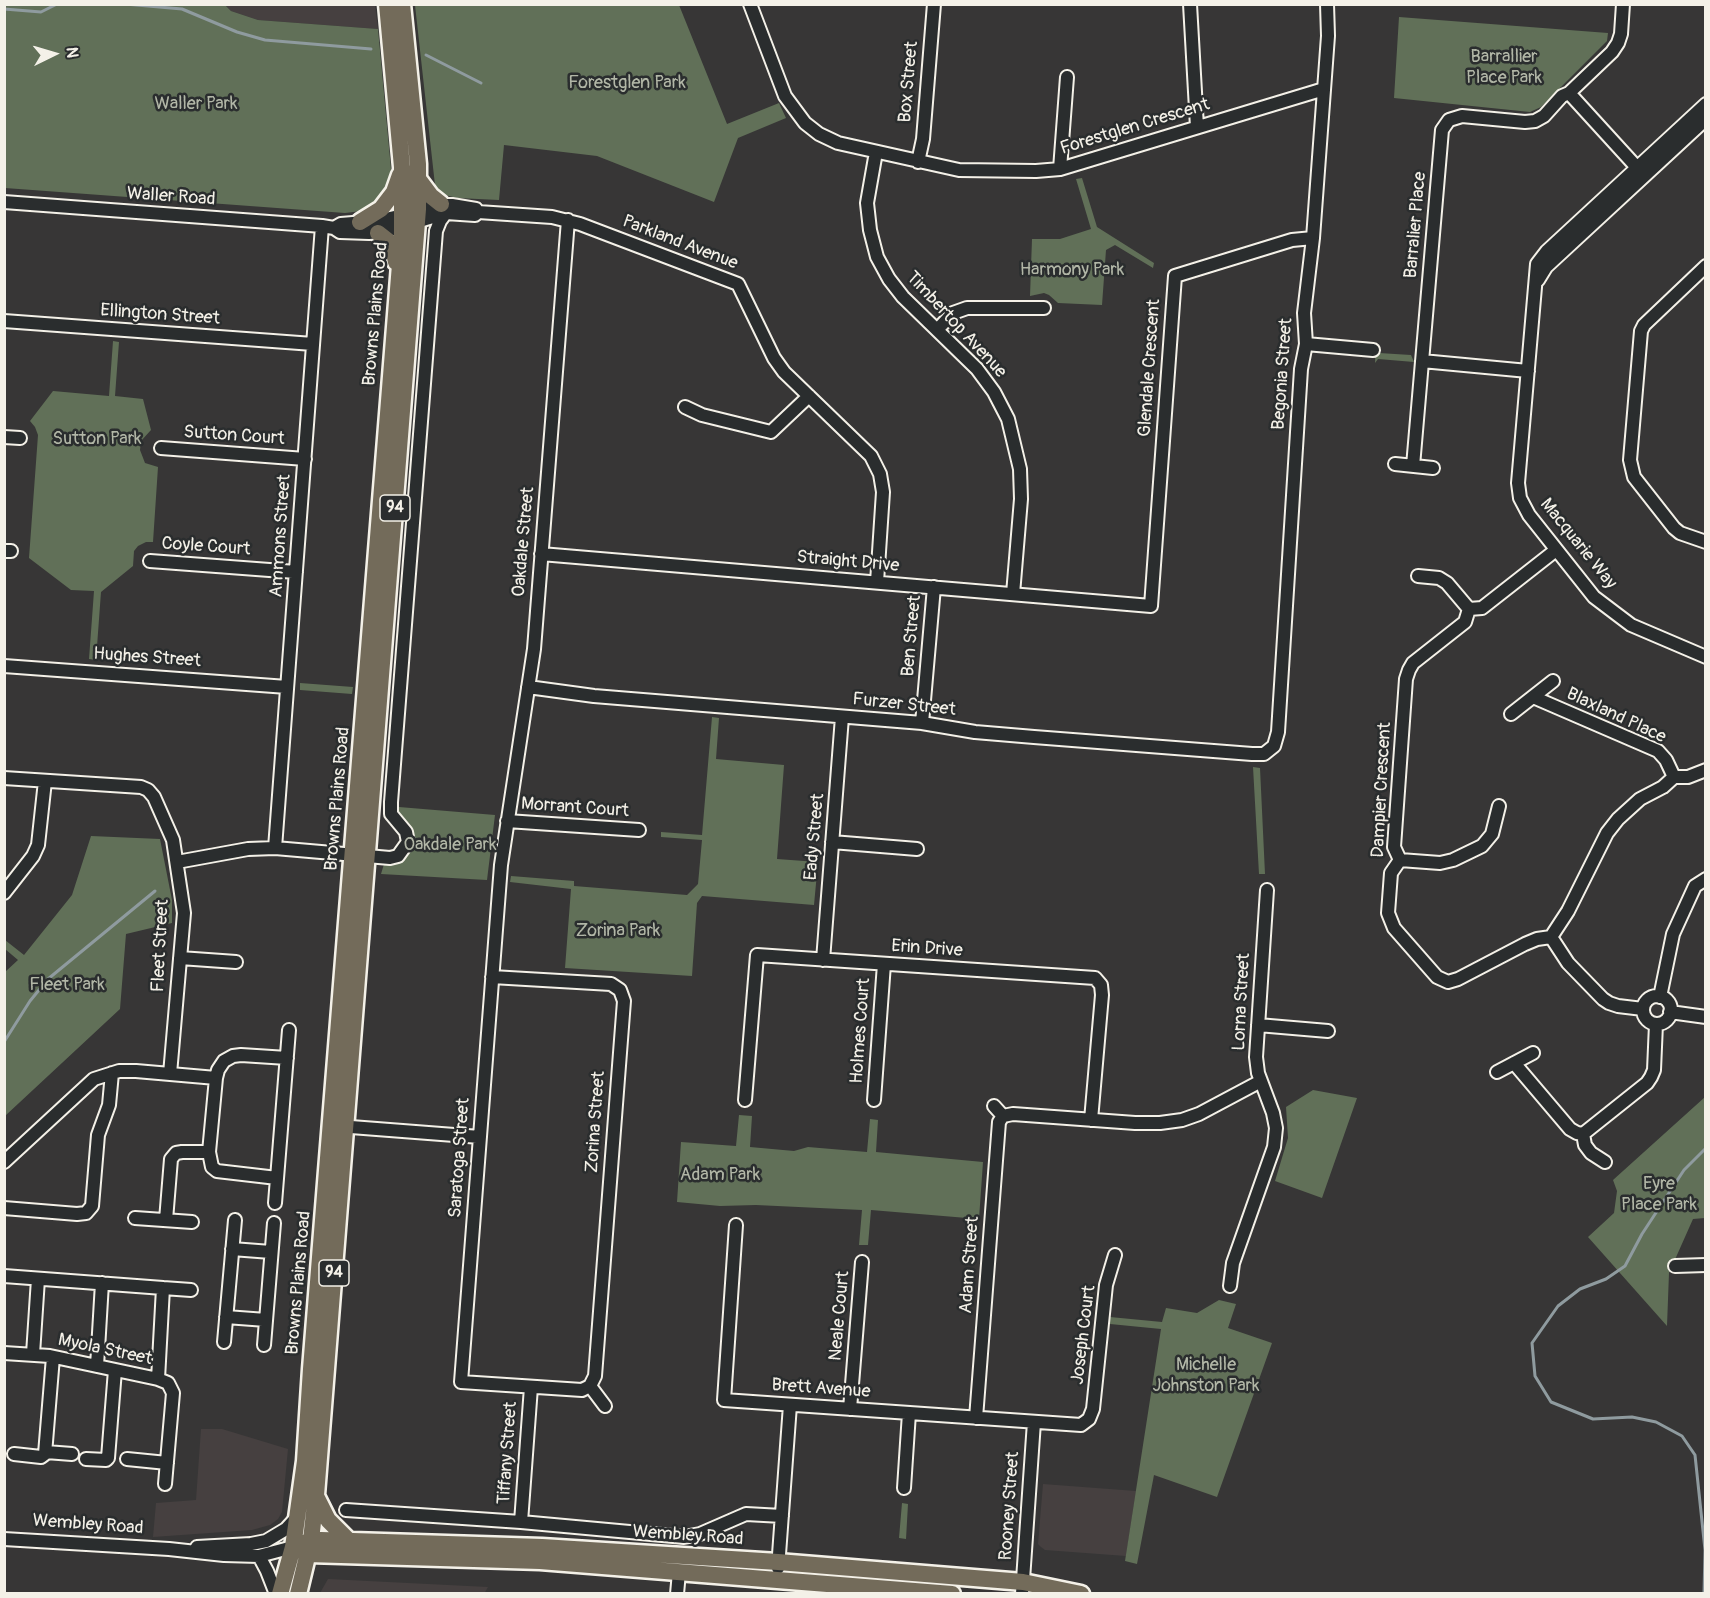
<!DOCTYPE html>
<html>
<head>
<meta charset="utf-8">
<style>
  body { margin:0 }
  #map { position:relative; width:1710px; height:1598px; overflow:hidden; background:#373636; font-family:Pangolin,sans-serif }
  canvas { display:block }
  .frame { position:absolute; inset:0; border:6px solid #f4f1e8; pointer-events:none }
  .north { position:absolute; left:24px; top:24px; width:60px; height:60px; -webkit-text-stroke:4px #2a2d2e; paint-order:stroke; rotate:85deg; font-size:16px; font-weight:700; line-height:24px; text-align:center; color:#f4f1e8 }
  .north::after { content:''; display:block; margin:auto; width:21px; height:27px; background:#f4f1e8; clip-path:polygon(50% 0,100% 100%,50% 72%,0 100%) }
</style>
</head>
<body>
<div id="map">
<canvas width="1710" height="1598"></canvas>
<div class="frame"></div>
<div class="north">N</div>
</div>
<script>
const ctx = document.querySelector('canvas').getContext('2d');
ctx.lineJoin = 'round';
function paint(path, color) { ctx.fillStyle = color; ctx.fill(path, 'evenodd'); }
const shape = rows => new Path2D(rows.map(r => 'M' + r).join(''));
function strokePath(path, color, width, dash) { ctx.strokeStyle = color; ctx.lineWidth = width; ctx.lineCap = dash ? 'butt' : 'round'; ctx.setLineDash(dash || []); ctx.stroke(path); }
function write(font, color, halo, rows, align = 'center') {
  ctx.font = font + ' Pangolin,sans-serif'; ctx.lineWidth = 5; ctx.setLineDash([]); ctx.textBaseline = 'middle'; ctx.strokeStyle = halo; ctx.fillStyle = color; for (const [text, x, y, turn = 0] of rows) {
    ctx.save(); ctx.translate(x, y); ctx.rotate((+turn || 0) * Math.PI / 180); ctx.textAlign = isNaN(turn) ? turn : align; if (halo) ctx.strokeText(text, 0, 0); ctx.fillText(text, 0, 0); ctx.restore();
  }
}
paint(shape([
  [225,5,375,5,378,29,258,20,231,11],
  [201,1429,222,1429,288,1449,282,1512,278,1519,270,1525,252,1530,153,1537,156,1503,196,1500],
  [1043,1484,1136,1491,1126,1556,1045,1550,1041,1547,1038,1544],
  [328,1579,488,1587,484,1594,320,1593]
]), '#464040');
paint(shape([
  [4,5,225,5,231,11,258,20,378,29,391,169,389,191,384,199,362,211,345,213,5,188],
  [415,5,679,5,727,124,779,103,786,118,738,138,714,202,597,156,504,145,499,200,457,198,441,194,435,185],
  [1399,17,1608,33,1607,41,1541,107,1530,112,1394,98],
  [1082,178,1097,227,1154,263,1153,268,1115,245,1106,250,1102,305,1058,303,1049,295,1044,293,1030,296,1032,239,1060,239,1091,229,1076,179],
  [113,341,119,342,115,396,143,399,151,430,141,441,140,450,145,463,158,467,153,542,146,542,138,546,134,551,133,566,101,592,96,660,89,659,94,591,71,590,29,558,38,435,35,427,30,421,53,391,109,396],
  [1376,347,1379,353,1411,355,1414,362,1378,359,1375,363],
  [300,683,353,687,352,694,300,690],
  [712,717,719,718,716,759,784,765,777,859,818,862,814,905,702,896,697,903,692,976,565,968,571,889,510,882,511,876,574,881,574,886,687,895,698,884,702,840,661,837,661,832,702,835],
  [1253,767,1260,768,1265,874,1259,874],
  [399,807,495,815,487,880,381,874,384,864,397,863,407,856,412,848,413,834,410,825,399,815],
  [91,836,160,839,172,900,172,923,126,934,120,1009,5,1116,5,972,18,960,5,949,5,940,24,955,72,895],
  [1313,1090,1357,1098,1322,1198,1275,1181,1288,1138,1286,1107],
  [1705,1097,1705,1218,1693,1219,1669,1273,1667,1326,1588,1237,1614,1213,1617,1191,1613,1180],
  [739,1115,752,1116,750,1147,794,1151,808,1147,867,1152,870,1119,878,1120,876,1152,983,1162,979,1219,871,1210,868,1245,859,1245,862,1210,756,1205,720,1206,677,1202,681,1142,736,1146],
  [1219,1300,1236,1304,1228,1328,1272,1343,1217,1497,1154,1475,1137,1564,1125,1561,1161,1329,1110,1324,1110,1317,1162,1322,1166,1308,1197,1313],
  [902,1503,908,1504,906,1539,899,1538]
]), '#617058');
strokePath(shape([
  [125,4,182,9,237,32,265,40,371,49],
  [4,9,41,12,57,4],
  [426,55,481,83],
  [4,1042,30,1001,48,979,155,891],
  [1704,1594,1705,1550,1695,1455,1682,1436,1656,1422,1632,1417,1593,1419,1551,1402,1535,1376,1532,1343,1558,1306,1580,1289,1606,1279,1625,1266,1642,1234,1684,1170,1706,1148]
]), '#8f9b9f', 3);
const minor = shape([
  [750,4,785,96,805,123,819,134,838,143,959,170,1036,171,1060,169,1324,89],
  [1190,4,1197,127],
  [1623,4,1621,34,1618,43,1612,52,1569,93,1642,173],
  [1706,104,1547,251,1537,264,1518,483,1520,498,1529,515,1594,597,1631,625,1706,657],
  [876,152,867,203,870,230,877,257,889,279,903,297,977,369,994,392,1008,419,1020,469,1021,499,1013,594],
  [918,162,923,139,934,4],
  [1060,169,1067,77],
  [4,202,322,226,334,228,340,232,369,233,386,231,446,213,475,215,478,212,552,217,580,224,738,284,774,358,784,372,871,456,880,474,883,492,877,582],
  [334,228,341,224,377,221,403,215,431,205,452,205,476,209],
  [1706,266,1644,325,1641,331,1630,460,1634,477,1674,528,1680,533,1706,542],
  [1538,280,1546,267,1706,119],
  [4,321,313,344],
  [937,330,953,313,967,308,1044,308],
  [1306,344,1373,350],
  [1422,361,1528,371],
  [685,407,702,415,771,432,809,396],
  [4,437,20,438],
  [161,448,305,459],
  [1395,464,1433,468],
  [1413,466,1442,130,1449,120,1462,116,1525,122,1535,121,1544,116,1562,96,1569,93],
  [1556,550,1482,608,1469,609,1465,622,1413,663,1409,670,1406,679,1394,847,1400,860,1391,873,1388,913,1394,928,1437,977,1448,982,1458,979,1525,944,1537,939,1551,937,1568,911,1607,833,1618,819,1640,799,1663,787,1674,777,1688,777,1706,770],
  [4,551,11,551],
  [541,554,1151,606,1175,276,1292,240,1313,238],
  [150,561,296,572],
  [1418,576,1439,578,1447,583,1469,609],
  [4,666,287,687],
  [528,687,594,696,922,723,975,732,1034,737,1252,754,1264,754,1274,746,1278,732,1301,369,1306,344,1304,313,1313,238,1328,36,1327,4],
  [1533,697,1658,751,1666,760,1674,777],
  [1511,714,1553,681],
  [922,723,934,587],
  [4,778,141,787,148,790,154,797,173,840,184,913,170,1074],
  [507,821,639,830],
  [832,842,917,849],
  [275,848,322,226],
  [1400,860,1440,863,1453,860,1482,846,1492,834,1499,806],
  [177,862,248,849,275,848,390,858,398,856,408,842,406,832,391,814,391,802,436,231,440,221,446,213],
  [4,893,33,856,38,845,45,781],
  [1551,937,1568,963,1603,999,1609,1003,1618,1006,1643,1009],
  [180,958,236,962],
  [823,960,842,717],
  [492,977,611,984,620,990,624,1001,595,1376,590,1386,582,1390,461,1382,501,865,534,649,568,220],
  '1643 1010a14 14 0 1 1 28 0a14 14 0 1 1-28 0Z',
  [1660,997,1673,934,1695,886,1706,879],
  [1670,1012,1706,1017],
  [1258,1025,1328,1031],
  [1514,1063,1570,1129,1577,1133,1583,1134,1647,1083,1651,1077,1654,1070,1656,1024],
  [1497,1072,1533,1053],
  [745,1100,757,955,1095,978,1101,985,1102,995,1091,1120],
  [874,1100,884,964],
  [994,1106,1003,1116],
  [338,1126,480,1137],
  [1583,1134,1585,1145,1591,1153,1605,1162],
  [4,1162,94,1079,119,1071,136,1071,216,1078],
  [277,1178,217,1171,212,1167,209,1152,216,1078,218,1070,224,1061,233,1056,241,1055,287,1058],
  [275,1203,289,1030],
  [4,1208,77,1214,86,1213,92,1206,98,1135,109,1105,112,1073],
  [135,1218,192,1222],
  [166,1220,171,1159,176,1153,182,1152,209,1152],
  [736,1225,724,1400,1081,1425,1089,1419,1093,1409,1106,1285,1115,1255],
  [232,1249,271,1252],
  [1675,1266,1706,1265],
  [4,1276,163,1288,158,1379],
  [1230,1286,1233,1263,1274,1147,1276,1128,1273,1113,1258,1073,1256,1057,1267,890],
  [163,1288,191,1290],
  [226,1317,266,1320],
  [224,1342,235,1220],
  [264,1345,274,1223],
  [4,1353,50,1356,158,1379,168,1383,173,1393,165,1484],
  [33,1354,38,1279],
  [97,1366,102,1283],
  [590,1386,605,1406],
  [850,1409,862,1262],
  [976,1418,999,1122,1003,1116,1013,1114,1135,1123,1160,1123,1182,1120,1199,1114,1261,1081],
  [46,1452,72,1454],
  [14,1454,41,1457,45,1454,53,1357],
  [86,1459,106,1460,108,1458,115,1370],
  [127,1459,167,1463],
  [904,1488,909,1413],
  [346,1510,521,1522,684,1537,700,1534,746,1514,782,1516],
  [521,1522,531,1387],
  [4,1539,169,1549,224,1555,259,1556,293,1547],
  [197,1547,251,1544,266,1541,286,1529,297,1517],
  [259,1556,267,1571,276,1594],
  [778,1568,790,1405],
  [677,1594,679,1572],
  [1022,1594,1034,1422]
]);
const major = shape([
  [419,180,431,196,441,204],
  [360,222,381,209,394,192,400,175],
  [378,233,392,244,396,262],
  [316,1496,328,1520,349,1541],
  [302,1544,311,1540,321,1540,542,1547,778,1562,1023,1582,1081,1594],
  [299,1550,308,1554,540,1561,952,1594],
  [280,1594,293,1547,305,1461,311,1369,402,240,402,167,387,4],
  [298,1594,311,1540,316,1495,418,209,418,164,402,4]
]);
strokePath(minor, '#f4f1e8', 16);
strokePath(major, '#f4f1e8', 21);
strokePath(minor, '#2a2d2e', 12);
strokePath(major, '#736b5a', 16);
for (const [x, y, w] of [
  [395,508,30],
  [334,1273,30]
]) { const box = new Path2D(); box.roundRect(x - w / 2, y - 13, w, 26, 4.5); ctx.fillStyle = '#2a2d2e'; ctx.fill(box); strokePath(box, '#f4f1e8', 1.5); }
write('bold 16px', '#f4f1e8', null, [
  ["94",395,508],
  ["94",334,1273]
]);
write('18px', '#b2b7a7', '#2a2d2e', [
  ["Barrallier",1504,57],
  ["Place Park",1504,78],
  ["Forestglen Park",627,83],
  ["Waller Park",196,104],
  ["Harmony Park",1072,270],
  ["Sutton Park",97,439],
  ["Oakdale Park",450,845],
  ["Zorina Park",618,931],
  ["Fleet Park",67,985],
  ["Adam Park",720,1175],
  ["Eyre",1659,1184],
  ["Place Park",1659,1205],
  ["Michelle",1206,1365],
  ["Johnston Park",1206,1386]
]);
write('18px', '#f4f1e8', '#2a2d2e', [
  ["Box Street",909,82,-85],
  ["Forestglen Crescent",1135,127,-17],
  ["Waller Road",171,197,4],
  ["Barralier Place",1416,225,-85],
  ["Parkland Avenue",680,243,21],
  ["Browns Plains Road",376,314,-85],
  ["Ellington Street",160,315,4],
  ["Timbertop Avenue",956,325,47],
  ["Glendale Crescent",1150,368,-86],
  ["Begonia Street",1283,374,-86],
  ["Sutton Court",234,436,4],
  ["Ammons Street",281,536,-86],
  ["Oakdale Street",524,542,-85],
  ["Macquarie Way",1578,544,51],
  ["Coyle Court",206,547,4],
  ["Straight Drive",848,562,5],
  ["Ben Street",912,636,-85],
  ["Hughes Street",147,658,4],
  ["Furzer Street",904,705,6],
  ["Blaxland Place",1616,716,25],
  ["Dampier Crescent",1382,790,-87],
  ["Browns Plains Road",338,799,-85],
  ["Morrant Court",575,808,4],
  ["Eady Street",815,837,-85],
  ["Fleet Street",161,946,-87],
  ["Erin Drive",927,949,4],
  ["Lorna Street",1242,1002,-87],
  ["Holmes Court",861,1031,-86],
  ["Zorina Street",596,1122,-86],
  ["Saratoga Street",460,1158,-86],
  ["Adam Street",970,1265,-86],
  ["Browns Plains Road",299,1283,-85],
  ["Neale Court",840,1316,-85],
  ["Joseph Court",1084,1335,-83],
  ["Myola Street",105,1350,12],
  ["Brett Avenue",821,1389,4],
  ["Tiffany Street",508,1453,-86],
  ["Rooney Street",1010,1506,-86],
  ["Wembley Road",88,1525,4],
  ["Wembley Road",688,1536,4]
]);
</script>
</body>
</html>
